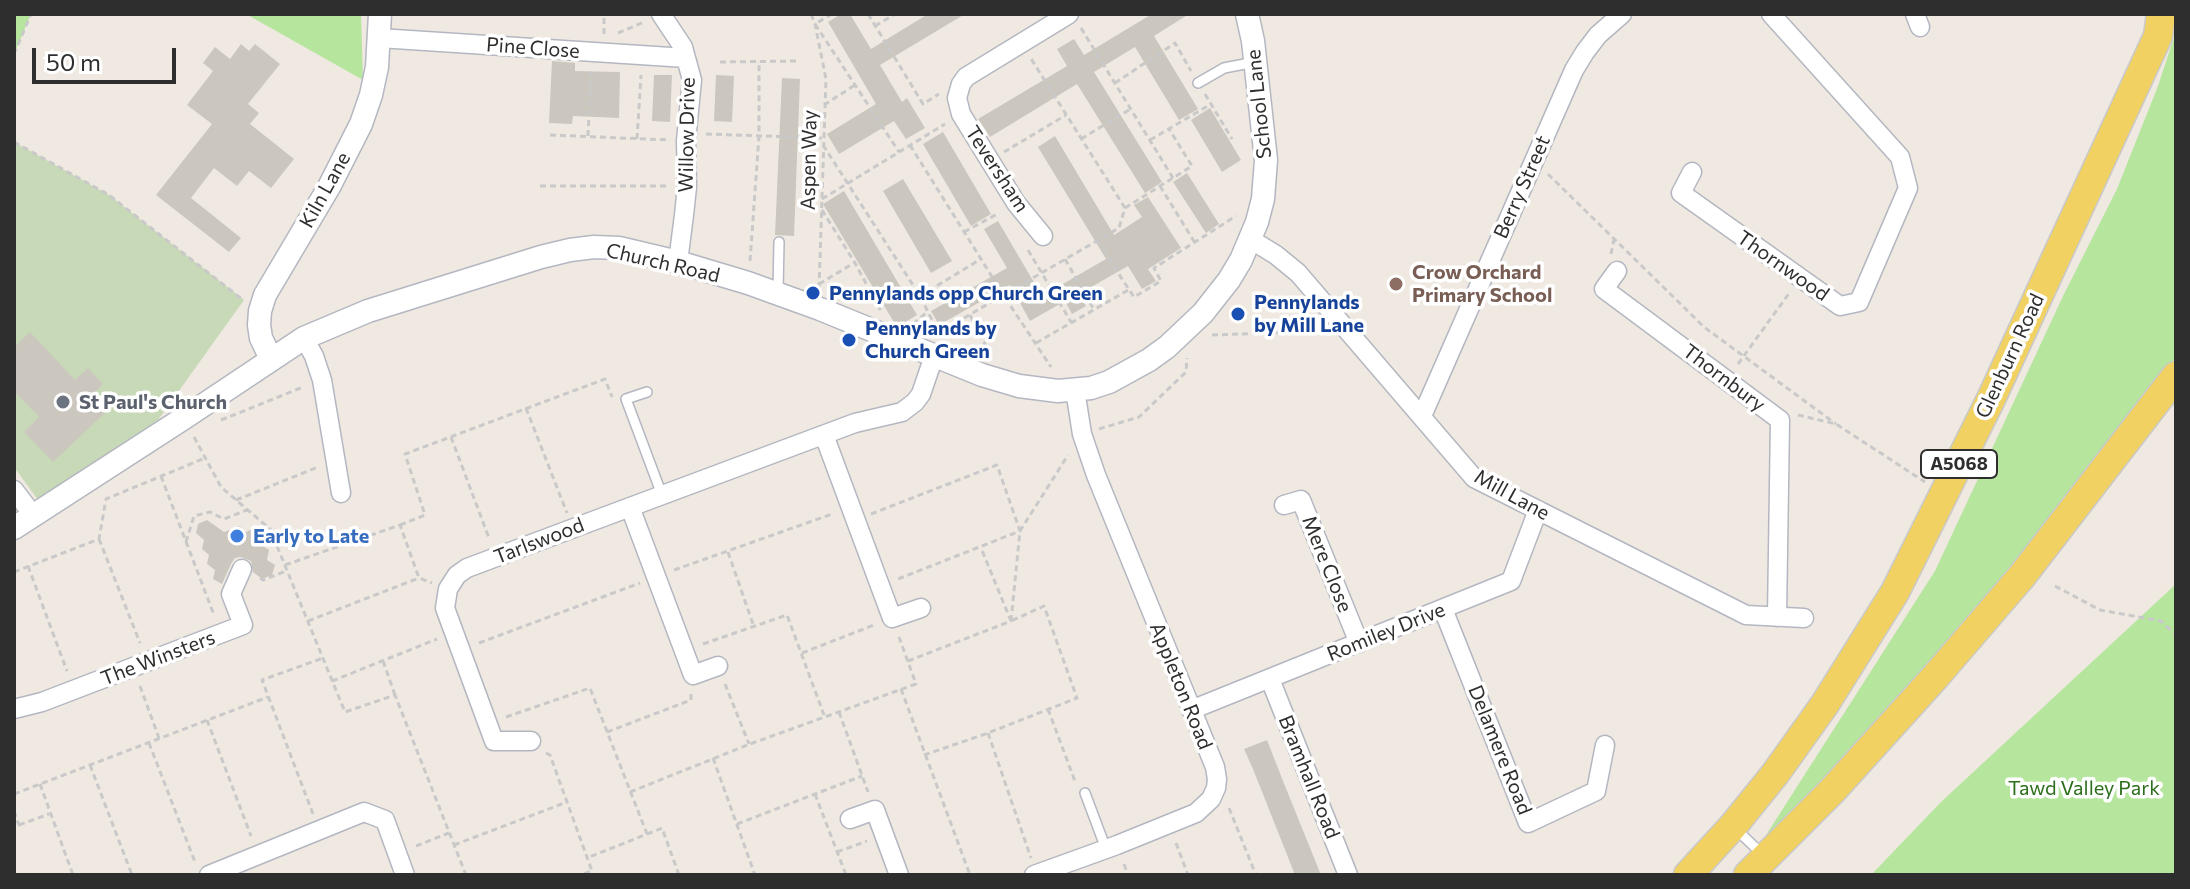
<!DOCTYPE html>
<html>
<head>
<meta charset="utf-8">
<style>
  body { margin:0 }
  #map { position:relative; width:2190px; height:889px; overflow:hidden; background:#efe9e1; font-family:Commissioner,sans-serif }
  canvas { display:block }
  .frame { position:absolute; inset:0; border:16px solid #2e2e2e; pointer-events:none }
  .scale { position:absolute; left:32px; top:48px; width:144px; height:36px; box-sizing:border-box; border:4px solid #2e2e2e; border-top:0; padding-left:10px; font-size:24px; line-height:28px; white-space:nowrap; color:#2e2e2e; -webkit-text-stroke:6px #fff; paint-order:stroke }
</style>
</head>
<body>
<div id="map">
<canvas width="2190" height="889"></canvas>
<div class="frame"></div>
<div class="scale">50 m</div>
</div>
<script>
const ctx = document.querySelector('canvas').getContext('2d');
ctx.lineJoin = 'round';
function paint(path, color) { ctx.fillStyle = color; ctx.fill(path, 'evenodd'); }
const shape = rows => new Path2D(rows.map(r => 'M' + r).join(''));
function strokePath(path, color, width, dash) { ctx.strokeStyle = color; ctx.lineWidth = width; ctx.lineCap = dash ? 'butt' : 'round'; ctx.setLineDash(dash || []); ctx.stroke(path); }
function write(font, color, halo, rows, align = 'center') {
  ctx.font = font + ' Commissioner,sans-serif'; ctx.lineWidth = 7; ctx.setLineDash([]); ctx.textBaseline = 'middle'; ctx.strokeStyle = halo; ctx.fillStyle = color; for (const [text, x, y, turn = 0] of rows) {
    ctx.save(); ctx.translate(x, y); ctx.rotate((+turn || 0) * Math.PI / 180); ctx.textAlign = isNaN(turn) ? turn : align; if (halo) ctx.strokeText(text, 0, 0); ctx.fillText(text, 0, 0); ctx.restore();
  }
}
paint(shape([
  [14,14,31,14,14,54],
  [246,14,361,14,363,80],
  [2176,31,2176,357,2021,559,1899,708,1758,854,1768,832,1935,571,2064,294,2117,189,2158,86],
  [2176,584,2176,875,1871,875,1941,802]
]), '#b6e59e');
paint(shape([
  [14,142,109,195,244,300,158,420,41,504,14,467]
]), '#c8d9b8');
paint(shape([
  [841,14,850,14,871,49,928,14,965,14,880,65,902,102,907,98,925,128,906,139,894,121,839,154,827,134,876,104,828,22],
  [1152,14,1189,14,1154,36,1198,109,1179,120,1135,47,1094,72,1162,182,1145,193,1077,84,990,137,978,119,1067,66,1057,49,1074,39,1084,55],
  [241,44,249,51,255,44,280,64,248,104,259,113,250,124,294,159,271,188,249,171,237,186,214,168,191,198,241,238,229,252,156,195,212,124,187,105,213,71,203,63,215,47,230,59],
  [552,61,575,63,575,71,620,72,619,118,573,116,572,124,549,123],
  [654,75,672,75,670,122,652,121],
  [716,75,734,76,732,122,714,121],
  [782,78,800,79,794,236,775,235],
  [1210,108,1241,160,1222,172,1191,120],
  [943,132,991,214,971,226,923,144],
  [1055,136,1114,235,1142,217,1134,205,1148,197,1181,248,1148,269,1156,281,1142,289,1128,266,1079,294,1086,306,1072,314,1065,301,1030,321,1010,285,939,325,931,311,1007,268,984,229,998,221,1042,296,1106,259,1038,147],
  [1187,173,1219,224,1206,233,1173,182],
  [903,179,952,261,931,273,883,191],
  [844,191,917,315,899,326,895,324,823,204],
  [30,332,75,380,88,368,103,384,93,394,108,410,53,462,24,432,39,417,14,391,14,347],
  [207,520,224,532,240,526,246,532,255,528,262,535,260,544,269,550,267,560,275,565,272,575,262,579,253,572,251,561,241,557,235,558,231,564,222,584,213,579,215,570,207,564,209,555,202,549,204,540,196,533,198,524],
  [1267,740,1283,781,1321,875,1295,875,1253,769,1244,749]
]), '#cbc7bf');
const service = shape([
  [1198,83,1224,68,1255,62],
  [778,291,779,242],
  [647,392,626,399,662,495],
  [1085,793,1106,849],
  [1735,828,1762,854]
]);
const minor = shape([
  [661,14,683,47,692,80,686,141,687,187,684,215,678,262],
  [1915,14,1920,27],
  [379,38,686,58],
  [1692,172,1681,193,1840,306,1859,302,1908,188,1900,157,1771,14],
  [1043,236,1016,203,961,114,957,98,961,84,966,77,1069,14],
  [1250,239,1276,255,1298,273,1474,478,1746,615,1804,618],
  [1617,271,1604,289,1780,420,1777,617],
  [304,338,314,356,322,380,341,493],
  [1422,416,1574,70,1585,52,1598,35,1622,14],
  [824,435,892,618,921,608],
  [14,490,33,515],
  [1284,505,1301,500,1359,643],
  [630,507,693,675,718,666],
  [1443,609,1528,823,1596,791,1605,745],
  [1270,679,1348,875],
  [14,709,42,702,243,625,231,594,242,569],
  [1191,710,1511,581,1538,510],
  [531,741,494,741,445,608,448,589,457,575,467,568,855,423,902,412,915,402,921,394,934,356],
  [850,819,875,810,899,875],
  [209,875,364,812,385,820,405,875],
  [1034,875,1117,845,1196,813,1211,799,1216,788,1217,779,1215,767,1096,475,1082,434,1075,390]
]);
const tertiary = shape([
  [271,359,261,338,259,325,260,311,265,295,329,187,361,124,371,95,377,67,380,14],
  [14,528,184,418,304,338,368,311,541,257,570,250,594,247,619,248,678,262,748,283,820,309,982,375,1019,386,1058,391,1091,388,1109,382,1149,360,1167,347,1203,313,1229,280,1241,260,1257,222,1263,199,1266,160,1253,41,1247,14]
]);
const primary = shape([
  [1688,875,1733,826,1775,774,1825,704,1895,592,1991,399,2158,36,2161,14],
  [1748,875,1831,792,1936,676,2022,576,2176,376]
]);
strokePath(service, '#b4b7c1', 12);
strokePath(minor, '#b4b7c1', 21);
strokePath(tertiary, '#b4b7c1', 25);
strokePath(primary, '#c9c9c9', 31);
strokePath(shape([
  [811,14,815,24,826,79,819,288],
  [832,14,815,24,899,152],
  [868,14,923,104,939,94],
  [875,26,895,14],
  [1081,28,1173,178],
  [618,33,644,22],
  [604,34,604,14],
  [14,54,31,14],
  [720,62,798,61],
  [1115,83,1175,43,1191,71],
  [1205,94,1232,139],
  [824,105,855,85],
  [706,134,823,138],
  [550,135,670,140],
  [588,136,591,72],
  [637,139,641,75],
  [1081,139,1129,110],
  [1150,140,1211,104],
  [14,142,109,195,243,300],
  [823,145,920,296,938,332],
  [910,145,1004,296,1051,367],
  [1004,152,1066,115],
  [1548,174,1704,327,1836,424],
  [540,186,668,186],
  [1160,186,1195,243],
  [822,199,945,124],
  [1125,208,1192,166,1169,129],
  [822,210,855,263,881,311],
  [964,232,999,213],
  [1097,241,1134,297,1161,281,1154,268,1236,216],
  [1028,250,1071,322],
  [1611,254,1614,239],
  [1065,259,1093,308],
  [750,261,759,136,759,61],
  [819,284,854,263],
  [920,296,981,259],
  [970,315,990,354],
  [913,324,926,313],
  [938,333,1119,228,1125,208,1030,57],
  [1212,335,1325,331],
  [1036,343,1130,289],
  [1738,364,1790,292],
  [526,408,567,513],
  [1798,415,1836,424,1925,482],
  [221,420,303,387],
  [1099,429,1139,417,1186,372,1187,358],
  [194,437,221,487,270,529,345,712,395,695,466,875],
  [451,437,489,538],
  [161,476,214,615],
  [236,500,318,467],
  [871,514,997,465,1020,531,898,579],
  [400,525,425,515,405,454,605,379,612,397],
  [99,539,140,643],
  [186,542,194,516,210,512,224,519,247,510],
  [728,552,754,627],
  [285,565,400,525,419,578,432,583],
  [28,566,67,671],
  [674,570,832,514],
  [14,572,99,539,106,499,205,458],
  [260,578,263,580,286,571],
  [2055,586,2100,610,2161,621,2176,635],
  [308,621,419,578],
  [1011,621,1020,531,1068,455],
  [479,643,640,583],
  [703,644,787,615,824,715],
  [802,653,874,625],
  [383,661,395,695],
  [908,661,1011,621,981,548],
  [332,681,437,639],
  [725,684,749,744],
  [140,686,159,738],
  [901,689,970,875],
  [1048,709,1076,784],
  [839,712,868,792],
  [506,717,590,688,647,834,587,858],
  [207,720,251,836],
  [607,732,691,700,691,693],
  [988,733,1031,858],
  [149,743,195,862],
  [546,753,550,755,592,871,580,875],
  [924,755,988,733,1077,698,1044,606,1011,621],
  [713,758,755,875],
  [90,765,132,875],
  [40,784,73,875],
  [630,792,750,744,916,684,899,637],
  [14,794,268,697],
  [815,794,846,875],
  [1229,808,1256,875],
  [14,811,19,825,14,827],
  [313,814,262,680,323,658],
  [737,824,862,776],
  [19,825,49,814],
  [647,834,662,828,679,875],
  [1176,843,1188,875],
  [454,845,567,802],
  [416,846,449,833],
  [837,852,867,841],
  [1124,864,1128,875]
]), '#c9c9c9', 3, [6, 4]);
strokePath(service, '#fff', 9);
strokePath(minor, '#fff', 18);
strokePath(tertiary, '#fff', 22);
strokePath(primary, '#f2d163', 28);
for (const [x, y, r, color] of [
  [1396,284,8,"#8d6e63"],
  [813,293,8,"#1a4fb4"],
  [1238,314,8,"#1a4fb4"],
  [849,340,8,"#1a4fb4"],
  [63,402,8,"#6b7280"],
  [237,536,8,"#3f7fe0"]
]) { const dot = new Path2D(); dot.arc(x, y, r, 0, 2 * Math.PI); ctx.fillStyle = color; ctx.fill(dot); strokePath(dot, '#fff', 3); }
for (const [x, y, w] of [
  [1959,464,76]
]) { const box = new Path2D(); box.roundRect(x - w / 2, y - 14, w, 28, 6); ctx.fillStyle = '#fff'; ctx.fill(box); strokePath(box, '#2e2e2e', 2); }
write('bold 18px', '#2e2e2e', null, [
  ["A5068",1959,464]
]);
write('20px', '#2e2e2e', '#fff', [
  ["Pine Close",533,48,4],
  ["School Lane",1259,104,-96],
  ["Willow Drive",687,135,-89],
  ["Aspen Way",809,160,-89],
  ["Teversham",997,169,57],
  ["Berry Street",1522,187,-66],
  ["Kiln Lane",325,190,-61],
  ["Church Road",663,263,13],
  ["Thornwood",1783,266,35],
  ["Glenburn Road",2010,356,-65],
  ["Thornbury",1724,378,37],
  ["Mill Lane",1512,495,29],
  ["Tarlswood",539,541,-21],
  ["Mere Close",1327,564,68],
  ["Romiley Drive",1386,632,-22],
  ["The Winsters",158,658,-21],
  ["Appleton Road",1181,686,68],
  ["Delamere Road",1500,750,68],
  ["Bramhall Road",1309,777,68]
]);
write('bold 20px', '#785e54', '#fff', [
  ["Crow Orchard",1412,272],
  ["Primary School",1412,295]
], 'left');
write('bold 20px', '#164399', '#fff', [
  ["Pennylands opp Church Green",829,293],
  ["Pennylands",1254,302],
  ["by Mill Lane",1254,325],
  ["Pennylands by",865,328],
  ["Church Green",865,351]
], 'left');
write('bold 20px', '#5b616d', '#fff', [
  ["St Paul's Church",79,402]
], 'left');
write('bold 20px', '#366cbe', '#fff', [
  ["Early to Late",253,536]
], 'left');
write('20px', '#2c6e1b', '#fff', [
  ["Tawd Valley Park",2084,788]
]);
</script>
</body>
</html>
